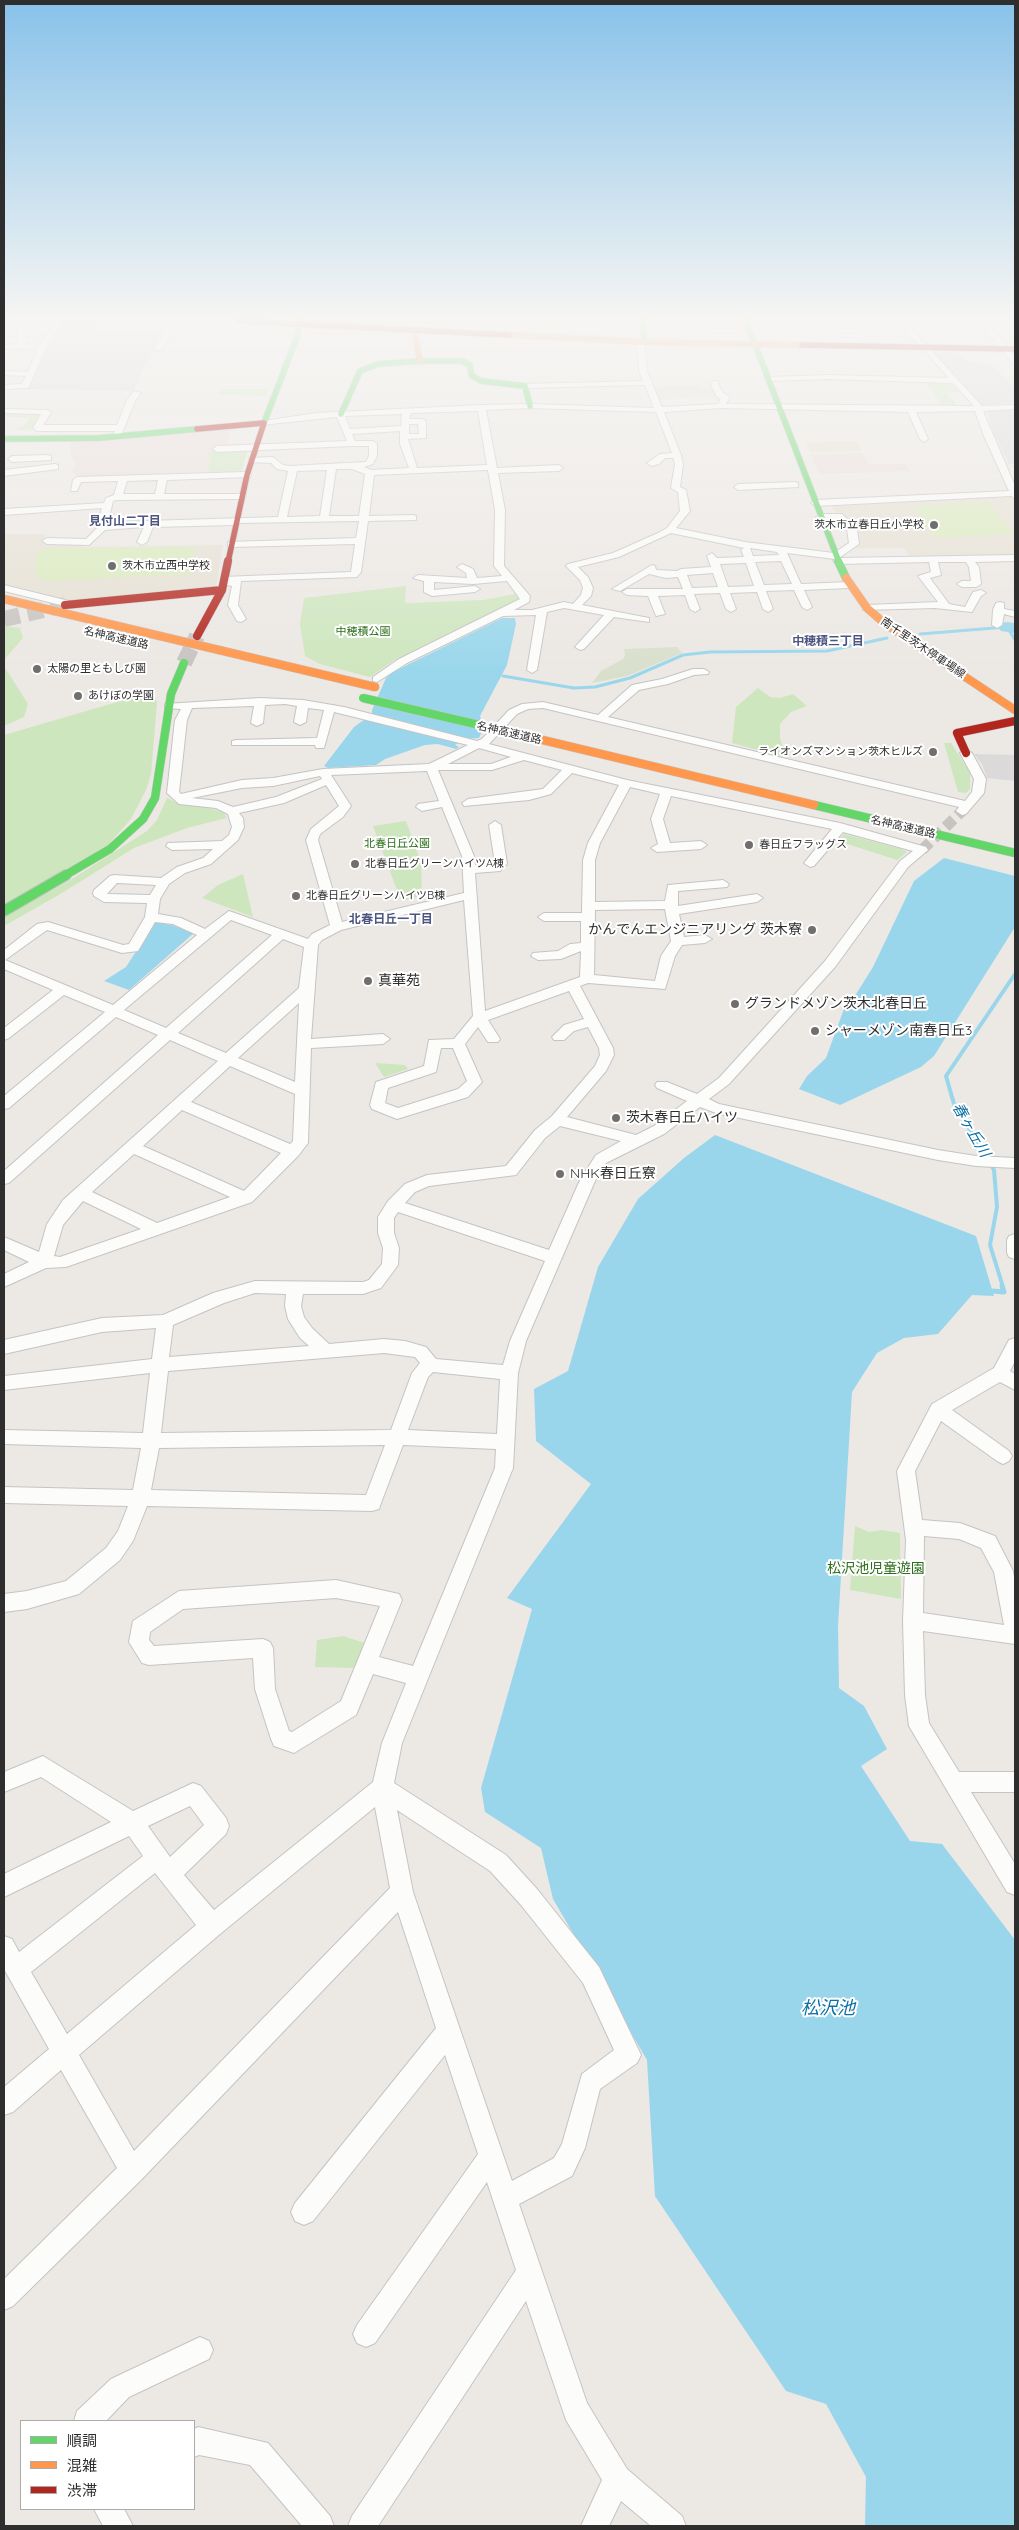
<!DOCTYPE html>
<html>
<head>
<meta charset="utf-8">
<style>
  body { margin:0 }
  #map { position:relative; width:1019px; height:2530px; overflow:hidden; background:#ece8e4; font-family:Quicksand,"Noto Sans JP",sans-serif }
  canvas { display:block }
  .frame { position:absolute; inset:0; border:5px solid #2e2e2e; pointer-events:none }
  .legend { position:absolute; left:20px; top:2420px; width:175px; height:90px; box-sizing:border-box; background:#fff; border:1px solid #ababab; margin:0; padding:6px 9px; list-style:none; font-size:15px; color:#2e2e2e }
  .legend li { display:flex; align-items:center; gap:10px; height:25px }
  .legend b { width:25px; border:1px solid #ababab }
</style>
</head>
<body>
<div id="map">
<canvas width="1019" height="2530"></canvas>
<div class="frame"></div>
<ul class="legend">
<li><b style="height:6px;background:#63d668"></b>順調</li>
<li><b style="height:6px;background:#ff974d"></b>混雑</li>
<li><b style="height:6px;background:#b3261e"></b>渋滞</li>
</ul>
</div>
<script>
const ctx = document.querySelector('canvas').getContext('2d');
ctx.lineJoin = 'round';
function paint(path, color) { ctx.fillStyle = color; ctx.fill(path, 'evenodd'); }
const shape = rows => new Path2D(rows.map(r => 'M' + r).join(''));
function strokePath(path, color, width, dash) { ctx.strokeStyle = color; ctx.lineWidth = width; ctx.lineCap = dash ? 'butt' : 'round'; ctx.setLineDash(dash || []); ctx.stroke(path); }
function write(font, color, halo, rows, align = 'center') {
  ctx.font = font + ' Quicksand,"Noto Sans JP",sans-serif'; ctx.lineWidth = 4; ctx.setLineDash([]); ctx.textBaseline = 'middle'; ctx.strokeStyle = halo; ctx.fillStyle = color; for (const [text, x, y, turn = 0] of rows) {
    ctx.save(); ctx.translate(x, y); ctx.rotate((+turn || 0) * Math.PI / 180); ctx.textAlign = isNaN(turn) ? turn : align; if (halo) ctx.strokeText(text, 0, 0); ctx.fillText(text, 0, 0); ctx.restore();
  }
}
paint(shape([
  [62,321,100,321,93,331,163,329,152,356,141,372,134,391,27,389],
  [933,352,958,353,967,361,991,364,1015,388,1015,403,982,405],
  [1015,408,1015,464,1009,464,993,431,987,409],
  [974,754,1015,755,1015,781,987,778,982,764]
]), '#dcd9db');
paint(shape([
  [700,385,702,388,713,388,714,394,719,397,659,399,654,387],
  [857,441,862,451,810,452,806,442],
  [1007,496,1013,498,1015,504,1015,557,912,559,904,548,854,548,857,544,856,529,840,512,836,514,832,506],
  [4,534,45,534,45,543,76,544,84,547,223,545,216,587,69,601,4,585]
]), '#e6e0d3');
paint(shape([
  [232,427,226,449,211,451,208,475,75,479,78,475,72,472,76,461,71,457,71,441],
  [862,453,869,464,905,464,910,471,819,474,811,455]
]), '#e9dcdb');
paint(shape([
  [925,382,952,384,960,392,947,393,959,407,944,408],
  [221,389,269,389,266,396,218,395],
  [4,412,40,413,43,415,32,429,14,430,25,425,30,418,4,417],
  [248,449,241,474,208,475,211,451],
  [406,586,405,602,409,603,483,600,515,594,520,600,393,661,370,677,320,664,305,656,300,624,304,598],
  [4,626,20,628,23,638,4,660],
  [4,666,28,704,24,717,4,726],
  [758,688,770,697,780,698,793,694,807,706,791,712,780,724,780,738,784,751,780,756,732,743,736,707],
  [155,697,157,702,151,774,146,790,131,819,108,845,4,907,4,735,131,698],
  [944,743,951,743,970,772,970,789,966,793,958,792],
  [167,798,175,802,205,807,223,812,227,818,187,828,134,848,62,893,4,926,4,918,12,912,69,881,147,831,157,820],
  [406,821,421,862,422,896,406,900,397,890,373,826],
  [844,834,901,849,907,852,897,860,838,841],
  [243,874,253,917,202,898,218,885],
  [375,1063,405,1065,408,1069,384,1077],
  [855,1526,869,1532,881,1530,900,1533,901,1599,850,1590],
  [343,1636,365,1643,356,1668,315,1667,317,1640]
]), '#cee6be');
paint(shape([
  [677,647,682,653,627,676,592,683,601,671,623,659,625,656,624,649]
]), '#d8e0cc');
paint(shape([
  [989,502,1013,534,935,538,913,506],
  [185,547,195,548,190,574,54,581,38,579,35,560,36,553,48,548]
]), '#d9eabb');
paint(shape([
  [502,618,515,618,516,624,507,665,480,716,484,727,479,738,466,739,455,745,459,747,456,749,438,744,425,745,385,759,376,765,328,768,324,766,354,727,372,714,372,710,386,678,391,673],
  [944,858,1015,876,1015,927,934,1056,921,1067,840,1105,799,1089,807,1076,826,1058,845,1006,853,999,873,967,914,881],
  [155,922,172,925,194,933,129,990,104,981,126,967],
  [715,1135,976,1236,994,1296,972,1295,938,1334,904,1338,877,1353,852,1392,838,1626,839,1688,864,1706,887,1749,861,1766,910,1841,942,1844,1015,1940,1015,2526,865,2526,866,2477,826,2404,786,2391,655,2196,647,2060,553,1899,541,1848,485,1812,481,1788,532,1609,507,1598,591,1484,536,1441,534,1389,568,1371,598,1267,638,1199,684,1158]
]), '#99d6ec');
strokePath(shape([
  [920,634,1007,627,1015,640],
  [503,676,574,688,595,687,630,678,683,655,710,652,827,651,887,638]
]), '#99d6ec', 3);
strokePath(shape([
  [1003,1287,990,1245,997,1207,994,1170,954,1104,946,1076,1015,974]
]), '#99d6ec', 4);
strokePath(shape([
  [993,1291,1004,1292,1002,1286]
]), '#99d6ec', 5);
paint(shape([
  [1007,622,1015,623,1015,633,1001,631,998,627,1001,623,1007,622]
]), '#99d6ec');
strokePath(shape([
  [922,850,962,811]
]), '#c6c3c0', 11, [11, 5.5]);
strokePath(shape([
  [4,619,65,605],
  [184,663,197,636]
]), '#c6c3c0', 16, [16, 8]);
const street = shape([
  [63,321,47,346,28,388,4,389,4,385,22,384,26,376,4,375,4,371,28,372,39,346,53,326,27,327,25,331,26,344,34,344,34,348,4,349,4,345,18,344,17,331,22,323,63,321],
  [175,321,182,321,161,350,155,350,155,346,175,321],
  [848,321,855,321,859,326,855,328,749,331,745,329,747,327,644,331,640,329,644,327,748,323,752,325,750,327,850,324,848,321],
  [897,321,904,321,982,406,1015,405,1015,409,983,411,1015,486,1015,498,1011,496,816,506,811,503,816,500,1009,491,984,436,975,411,916,412,928,439,924,442,920,439,908,412,721,408,664,412,681,455,683,464,680,487,686,490,690,511,676,528,745,542,834,553,849,543,847,529,839,520,821,520,816,517,821,514,842,514,857,529,859,544,839,558,1015,555,1015,561,975,562,979,567,981,584,976,587,962,587,957,584,962,581,971,581,969,567,966,562,938,562,941,575,930,578,949,604,965,607,973,592,981,590,986,593,981,596,972,612,935,608,863,610,863,606,867,605,938,602,918,576,931,572,929,562,838,564,833,561,835,559,787,553,801,584,849,582,854,585,849,588,804,590,812,607,807,610,802,607,794,590,766,591,773,609,768,612,763,609,757,592,730,593,736,609,731,612,726,609,720,593,694,594,700,609,695,612,690,609,685,595,658,596,665,614,656,616,648,596,627,595,622,592,627,589,683,589,678,577,666,578,649,574,620,591,612,589,652,565,655,566,656,570,677,571,681,569,711,567,707,556,712,553,717,558,744,557,741,550,744,548,671,533,619,557,578,567,588,577,593,588,591,596,582,605,649,618,649,622,614,617,584,649,580,650,575,647,604,615,564,608,547,612,537,670,532,673,527,670,536,615,503,616,407,663,377,682,373,681,373,677,399,659,520,599,507,581,473,584,434,582,434,590,475,586,480,589,475,592,432,596,424,592,424,581,413,578,418,575,467,578,466,573,457,567,462,564,473,569,477,578,502,576,494,566,495,510,488,470,374,475,369,516,413,515,416,516,416,520,368,521,361,572,357,577,241,581,238,605,246,619,241,622,237,621,228,605,232,586,221,584,222,577,351,572,355,544,231,547,228,546,228,542,356,538,359,521,239,523,235,525,153,527,147,542,142,545,137,542,144,527,105,530,89,545,47,544,42,541,47,538,86,539,99,526,112,522,278,517,288,471,277,469,271,463,249,462,249,458,273,457,283,465,289,466,366,462,369,456,369,446,352,446,217,452,213,449,217,446,347,441,337,417,261,425,261,421,264,421,316,413,481,405,530,404,654,408,645,385,525,388,521,386,525,384,643,381,639,371,637,345,644,340,648,342,645,345,647,371,662,407,718,404,721,398,717,397,710,383,714,381,717,381,723,393,730,397,726,404,974,406,953,383,828,379,768,381,764,379,768,377,828,375,949,378,897,321],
  [530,408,656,412,672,453,660,454,647,463,651,466,659,464,665,458,673,458,675,464,671,488,678,492,680,511,667,528,658,533,613,553,568,564,566,566,580,580,583,588,581,595,573,604,564,602,532,610,514,610,529,602,530,596,504,566,505,510,498,473,559,471,563,468,559,465,497,468,486,410,530,408],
  [478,411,487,465,417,468,408,439,426,438,426,421,422,419,409,419,411,413,478,411],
  [402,414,401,426,350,429,345,416,402,414],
  [409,424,418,424,419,434,409,434,409,424],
  [400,431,400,444,409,468,371,470,364,467,373,464,377,456,377,444,373,441,355,441,352,434,400,431],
  [336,469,352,469,365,474,359,516,329,516,336,469],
  [327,470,320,516,287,517,297,471,327,470],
  [750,548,777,552,779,555,753,556,750,548],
  [781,561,792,584,764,585,755,562,781,561],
  [746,563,754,586,728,587,720,564,746,563],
  [713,573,718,587,692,588,687,575,713,573],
  [979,321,986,321,1015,356,1015,363,1012,363,979,321],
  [134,391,141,393,135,401,121,436,117,439,113,436,115,431,37,431,33,428,41,414,4,413,4,409,47,410,51,412,43,425,117,425,127,400,134,391],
  [48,455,51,456,51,460,12,462,8,459,12,456,48,455],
  [55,464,58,465,58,469,4,476,4,470,55,464],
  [247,472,251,475,250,477,167,480,164,494,245,494,246,496,242,499,117,500,113,501,109,518,104,521,99,518,102,508,4,515,4,509,104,503,106,498,114,495,118,481,81,482,77,491,71,491,73,480,77,477,247,472],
  [158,480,155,494,123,494,127,481,158,480],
  [795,482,798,483,798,487,738,490,734,487,738,484,795,482],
  [4,585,73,602,74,604,69,607,4,591,4,585],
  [1000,602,1004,603,1004,609,1015,611,1015,617,1004,614,1002,625,997,628,992,625,993,610,996,603,1000,602],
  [693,669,704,669,709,672,708,674,694,675,668,684,639,690,608,717,965,801,972,792,974,779,960,753,966,750,972,753,986,779,984,793,966,814,962,815,956,811,959,807,543,708,528,709,517,714,489,744,627,780,840,823,926,847,928,850,908,867,835,967,729,1084,709,1099,719,1104,938,1150,976,1156,1015,1158,1015,1168,976,1166,938,1160,716,1113,700,1107,664,1134,606,1163,595,1181,526,1341,518,1373,513,1468,402,1743,394,1783,506,1855,537,1889,599,1967,641,2055,637,2063,600,2089,585,2148,572,2176,519,2204,587,2403,627,2469,682,2516,686,2526,651,2526,621,2501,609,2526,581,2526,602,2480,566,2420,526,2301,378,2526,348,2526,352,2516,516,2270,487,2182,375,2343,366,2347,357,2343,353,2334,357,2325,478,2154,445,2055,313,2221,304,2225,295,2221,291,2212,295,2203,436,2028,398,1912,141,2180,13,2306,4,2310,4,2279,117,2168,61,2070,13,2112,4,2115,4,2087,49,2049,4,1969,4,1936,12,1939,19,1952,143,1856,129,1836,4,1897,4,1874,111,1822,41,1777,4,1792,4,1772,43,1756,133,1811,193,1783,201,1786,226,1818,229,1826,226,1834,184,1875,214,1910,373,1782,382,1743,406,1683,373,1674,356,1715,294,1753,274,1746,271,1739,255,1689,253,1658,149,1665,142,1663,129,1642,133,1621,179,1591,336,1580,399,1594,402,1600,379,1657,413,1666,495,1468,496,1449,403,1445,381,1503,379,1509,372,1511,147,1506,133,1541,120,1560,79,1594,27,1609,4,1612,4,1594,27,1591,66,1581,106,1548,118,1531,128,1506,4,1503,4,1487,133,1490,141,1448,4,1444,4,1430,143,1433,150,1373,4,1390,4,1376,152,1359,156,1328,102,1332,4,1354,4,1340,102,1318,163,1315,213,1293,255,1281,363,1282,369,1280,382,1264,383,1248,378,1233,378,1217,388,1201,405,1184,427,1175,506,1166,535,1130,552,1116,595,1066,600,1055,599,1048,588,1027,574,1031,564,1040,554,1040,552,1037,564,1025,584,1019,569,991,488,1020,500,1039,498,1042,488,1042,478,1027,465,1044,482,1082,468,1097,397,1119,372,1109,370,1105,376,1082,424,1066,429,1040,454,1039,473,1016,464,900,341,930,322,940,318,945,311,1039,383,1034,390,1039,383,1044,311,1048,308,1143,298,1156,252,1202,66,1267,46,1268,4,1287,4,1274,29,1262,4,1250,4,1237,39,1252,47,1224,63,1200,218,1061,170,1040,9,1183,4,1184,4,1171,158,1035,116,1017,9,1108,4,1109,4,1096,105,1012,64,995,9,1038,4,1040,4,1028,53,990,4,969,4,950,37,924,48,922,123,945,129,944,145,917,147,903,104,902,94,896,93,893,94,890,110,876,114,875,161,878,177,867,203,858,213,849,172,850,166,846,168,843,222,841,229,835,232,827,228,814,216,808,179,804,167,793,175,720,181,709,165,708,165,704,260,698,303,700,344,707,477,741,482,739,509,710,522,704,543,702,598,715,632,685,662,679,693,669],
  [285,704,297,706,294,722,300,725,306,722,308,708,324,710,317,738,236,740,232,741,232,745,315,745,316,748,324,748,334,712,468,745,429,764,323,769,273,778,242,780,181,794,179,792,187,720,192,708,254,706,251,723,257,726,263,723,265,705,285,704],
  [479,748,511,757,491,764,448,764,479,748],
  [524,760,562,770,543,789,468,799,462,803,464,806,529,800,551,794,572,773,619,785,588,843,583,860,582,913,544,913,538,917,544,921,581,921,581,943,570,944,558,951,533,953,531,956,538,960,561,959,581,951,580,977,485,1011,475,873,500,871,507,864,501,825,495,821,489,825,495,863,475,865,474,856,438,770,492,770,524,760],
  [427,771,439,801,418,804,416,807,422,811,442,807,462,856,464,893,342,922,318,840,320,834,343,817,351,806,331,775,427,771],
  [320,776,322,779,276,797,233,807,218,801,192,798,242,788,273,786,320,776],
  [326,785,339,806,311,829,306,840,330,925,312,934,308,939,229,911,205,929,181,918,158,914,160,899,169,884,185,873,211,864,238,840,244,827,243,818,239,813,284,803,326,785],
  [630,787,660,794,651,819,658,844,651,848,657,852,701,849,707,845,701,841,670,843,663,819,671,796,832,829,804,863,810,867,814,866,843,832,913,851,900,861,825,961,719,1078,697,1094,667,1082,657,1082,655,1085,657,1088,687,1101,654,1126,636,1135,567,1117,606,1071,614,1055,613,1048,580,986,588,983,665,989,675,956,682,945,705,943,712,939,705,935,684,937,679,914,757,902,763,898,757,894,678,906,678,891,727,887,729,884,723,880,668,885,665,901,595,902,595,860,600,843,630,787],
  [117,883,156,885,150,895,107,894,117,883],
  [665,909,671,941,661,956,655,981,594,975,595,910,665,909],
  [231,920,272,935,166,1028,124,1010,231,920],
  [155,922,173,924,197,935,113,1005,5,960,47,930,122,953,138,951,155,922],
  [283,939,304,947,299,988,226,1053,178,1033,283,939],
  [299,1003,295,1082,238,1058,299,1003],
  [441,1048,453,1048,467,1081,458,1089,398,1108,385,1103,388,1088,436,1072,441,1048],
  [230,1066,295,1094,293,1141,290,1144,191,1102,230,1066],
  [182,1110,281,1153,244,1191,143,1146,182,1110],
  [560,1126,621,1141,596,1155,580,1180,549,1250,405,1203,415,1192,429,1186,516,1175,545,1138,560,1126],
  [134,1154,230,1197,157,1223,92,1192,134,1154],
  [83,1201,141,1229,60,1257,54,1256,63,1225,83,1201],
  [398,1212,545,1261,510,1341,503,1365,436,1359,426,1347,405,1341,384,1339,329,1344,312,1328,304,1317,301,1306,303,1294,363,1294,381,1288,398,1265,399,1248,394,1233,394,1218,398,1212],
  [255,1293,286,1294,285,1306,288,1319,300,1338,309,1346,169,1357,173,1325,224,1303,255,1293],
  [384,1353,415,1357,420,1363,412,1373,391,1430,161,1433,168,1371,384,1353],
  [433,1372,500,1379,497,1434,408,1430,428,1377,433,1372],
  [385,1445,366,1495,151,1490,159,1448,385,1445],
  [336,1598,380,1606,341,1701,292,1732,289,1731,275,1689,273,1648,270,1642,263,1639,154,1646,149,1640,150,1632,183,1609,336,1598],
  [190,1806,204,1825,170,1857,148,1826,190,1806],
  [375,1807,390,1888,134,2151,79,2055,220,1934,375,1807],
  [397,1810,490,1871,521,1905,583,1983,614,2050,582,2074,562,2144,554,2158,512,2181,413,1892,397,1810],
  [155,1873,196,1925,67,2034,31,1972,155,1873],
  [1015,1234,1015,1259,1009,1257,1007,1253,1007,1240,1009,1236,1015,1234],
  [1015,1338,1015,1361,1010,1371,1015,1374,1015,1390,1000,1382,952,1410,1009,1451,1012,1456,1009,1461,1003,1464,997,1461,941,1421,915,1471,922,1520,960,1523,995,1536,1013,1571,1015,1583,1015,1644,923,1631,925,1695,929,1723,959,1772,1015,1772,1015,1792,971,1792,1015,1864,1015,1895,1007,1892,909,1726,905,1695,903,1621,906,1540,897,1471,932,1404,994,1368,1009,1340,1015,1338],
  [924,1536,959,1539,981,1548,994,1572,1004,1625,923,1613,924,1536],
  [200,2337,209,2341,213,2350,209,2359,129,2397,106,2421,74,2421,77,2411,111,2379,200,2337],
  [198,2427,268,2443,330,2516,334,2526,302,2526,250,2465,199,2455,194,2457,194,2429,198,2427],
  [94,2509,124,2509,133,2526,103,2526,94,2509]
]);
const fastFar2 = shape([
  [643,321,644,342],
  [746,321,839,562],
  [341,414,360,371,378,364,420,361,462,361,470,365,471,375,481,381,525,386,530,406],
  [264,423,297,337,299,321],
  [4,439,99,438,197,429]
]);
const fastFar1 = shape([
  [838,561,846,578],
  [814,805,1015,853],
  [64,876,110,849,143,819,155,798,171,694,184,663]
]);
const fast = shape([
  [4,911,66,875]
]);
const slowFar1 = shape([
  [414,330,420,361],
  [509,335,644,342,802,345]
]);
const slow = shape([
  [846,578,867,608,884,623,1015,710],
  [4,599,375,687],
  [501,730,814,805]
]);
const jamFar1 = shape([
  [239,321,509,335],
  [802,345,1015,349],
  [197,429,264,423],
  [228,562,247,475,264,423]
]);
const jam = shape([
  [65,605,222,590],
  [197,636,222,590,228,561],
  [966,753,957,733,1015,721]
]);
strokePath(street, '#c5c4c5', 2);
strokePath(fastFar2, '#c5c4c5', 7);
strokePath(fastFar1, '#c5c4c5', 9);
strokePath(fast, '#c5c4c5', 12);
strokePath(slowFar1, '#c5c4c5', 7);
strokePath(slow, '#c5c4c5', 9);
strokePath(jamFar1, '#c5c4c5', 7);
strokePath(jam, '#c5c4c5', 9);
paint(street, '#fcfcfb');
strokePath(fastFar2, '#63d668', 5.5);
strokePath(fastFar1, '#63d668', 8);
strokePath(fast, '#63d668', 10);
strokePath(slowFar1, '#ff974d', 5.5);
strokePath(slow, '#ff974d', 8);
strokePath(jamFar1, '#b3261e', 5.5);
strokePath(jam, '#b3261e', 8);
const fastBridge = shape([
  [363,698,501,730]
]);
strokePath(fastBridge, '#c6c5c4', 9, []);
strokePath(fastBridge, '#63d668', 8);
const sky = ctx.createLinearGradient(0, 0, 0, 676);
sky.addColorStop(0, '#88c2ea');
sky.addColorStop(0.47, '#f6f5f3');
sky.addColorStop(1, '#f6f5f300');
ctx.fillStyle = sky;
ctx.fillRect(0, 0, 1019, 676);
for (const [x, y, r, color] of [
  [934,525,5,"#706f6e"],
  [112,566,5,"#706f6e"],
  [37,669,5,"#706f6e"],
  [78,696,5,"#706f6e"],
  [933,752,5,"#706f6e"],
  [749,845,5,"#706f6e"],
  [355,864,5,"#706f6e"],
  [296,896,5,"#706f6e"],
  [812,930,5,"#706f6e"],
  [368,981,5,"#706f6e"],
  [735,1004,5,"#706f6e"],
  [815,1031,5,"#706f6e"],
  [616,1118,5,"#706f6e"],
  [560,1174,5,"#706f6e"]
]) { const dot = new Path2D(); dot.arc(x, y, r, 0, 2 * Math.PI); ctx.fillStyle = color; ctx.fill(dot); strokePath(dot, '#fff', 2); }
write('11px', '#2e2e2e', '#fff', [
  ["茨木市立春日丘小学校",924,525,"right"],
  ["茨木市立西中学校",122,566],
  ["太陽の里ともしび園",47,669],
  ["あけぼの学園",88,696],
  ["ライオンズマンション茨木ヒルズ",923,752,"right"],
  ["春日丘フラッグス",759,845],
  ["北春日丘グリーンハイツA棟",365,864],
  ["北春日丘グリーンハイツB棟",306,896]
], 'left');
write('11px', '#2c6e1b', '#fff', [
  ["中穂積公園",363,632],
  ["北春日丘公園",397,844]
]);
write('11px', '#2e2e2e', '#fff', [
  ["名神高速道路",116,638,13],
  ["南千里茨木停車場線",923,648,34],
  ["名神高速道路",509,733,13],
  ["名神高速道路",903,827,13]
]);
write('bold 12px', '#4d5680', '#fff', [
  ["見付山二丁目",125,521],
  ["中穂積三丁目",828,641],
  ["北春日丘一丁目",391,919]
]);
write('14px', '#2e2e2e', '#fff', [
  ["かんでんエンジニアリング 茨木寮",802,930,"right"],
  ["真華苑",378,981],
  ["グランドメゾン茨木北春日丘",745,1004],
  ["シャーメゾン南春日丘3",825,1031],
  ["茨木春日丘ハイツ",626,1118],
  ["NHK春日丘寮",570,1174]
], 'left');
write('14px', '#2c6e1b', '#fff', [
  ["松沢池児童遊園",876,1569]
]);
write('italic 15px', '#0d6fa3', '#fff', [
  ["春ヶ丘川",971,1130,60]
]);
write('italic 18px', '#0d6fa3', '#fff', [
  ["松沢池",828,2009]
]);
</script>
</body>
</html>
